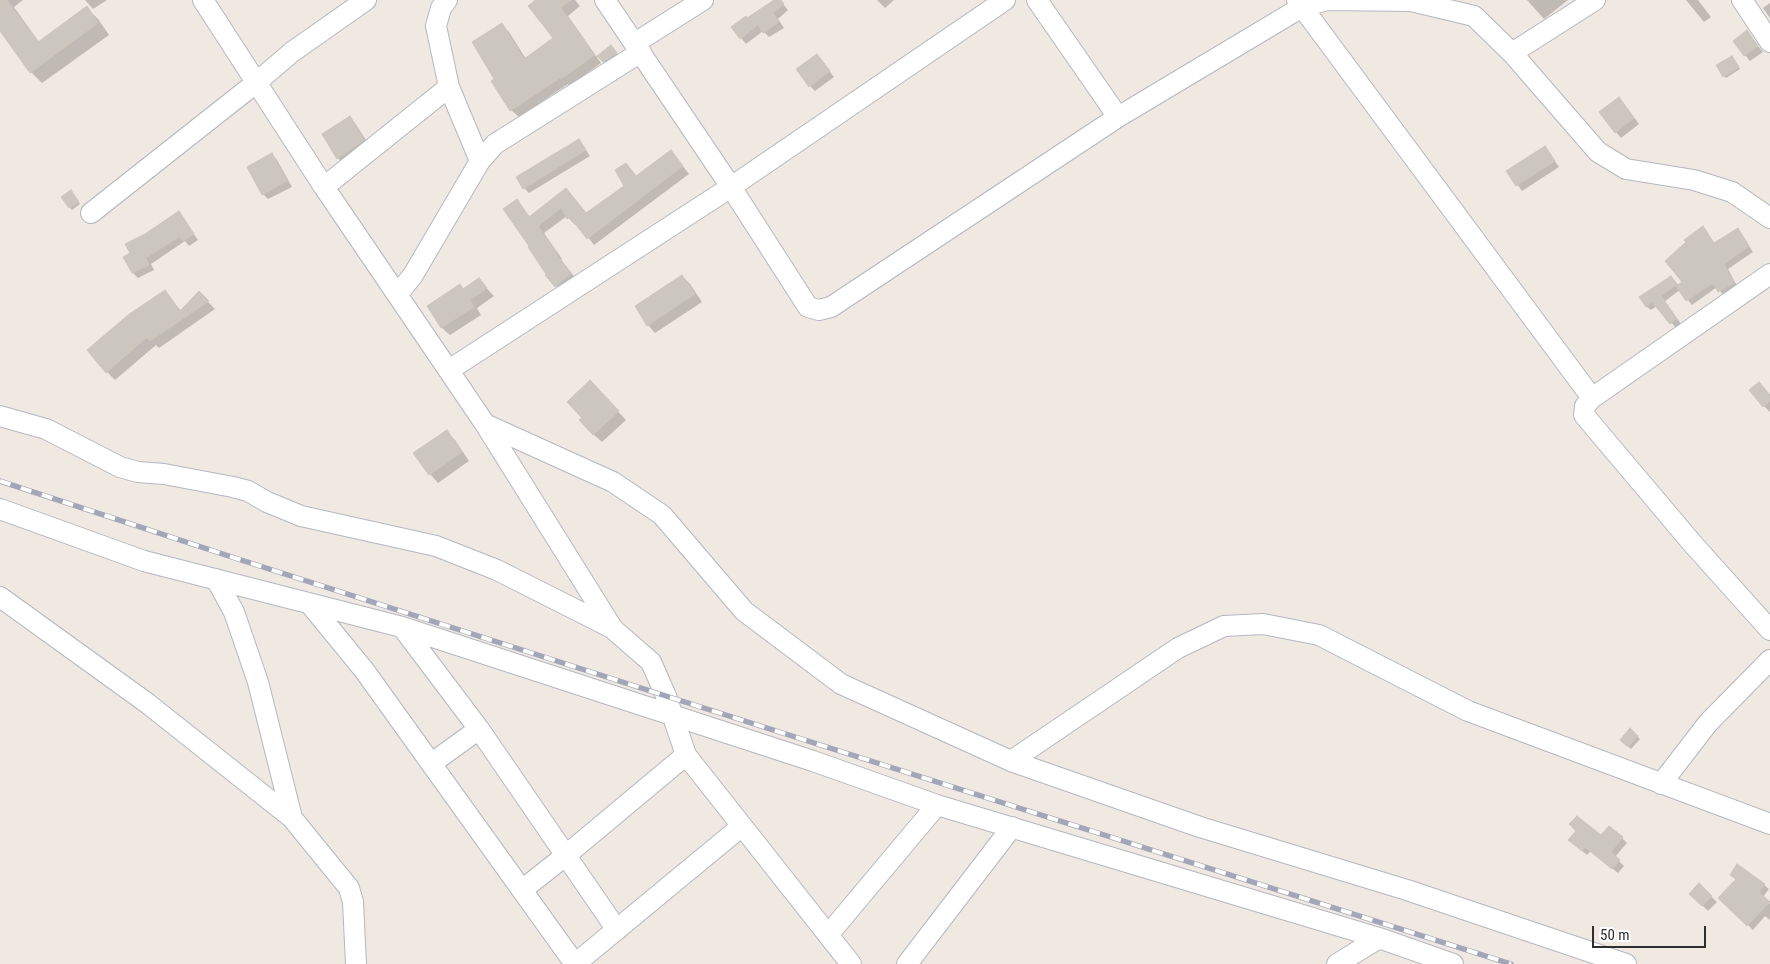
<!DOCTYPE html>
<html>
<head>
<meta charset="utf-8">
<style>
  body { margin:0 }
  #map { position:relative; width:1770px; height:964px; overflow:hidden; background:#efe9e1; font-family:"Roboto Condensed",sans-serif }
  canvas { display:block }
  .scale { position:absolute; left:1592px; top:926px; width:114px; height:22px; box-sizing:border-box; border:2px solid #2e2e2e; border-top:0; padding-left:6px; font-size:15px; line-height:18px; white-space:nowrap; color:#2e2e2e; -webkit-text-stroke:4px #fff; paint-order:stroke }
</style>
</head>
<body>
<div id="map">
<canvas width="1770" height="964"></canvas>
<div class="scale">50 m</div>
</div>
<script>
const ctx = document.querySelector('canvas').getContext('2d');
ctx.lineJoin = 'round';
function paint(path, color) { ctx.fillStyle = color; ctx.fill(path, 'evenodd'); }
const shape = rows => new Path2D(rows.map(r => 'M' + r).join(''));
function strokePath(path, color, width, dash) { ctx.strokeStyle = color; ctx.lineWidth = width; ctx.lineCap = dash ? 'butt' : 'round'; ctx.setLineDash(dash || []); ctx.stroke(path); }
paint(shape([
  [0,0,23,0,14,7,39,42,87,8,98,19,109,35,42,83,31,72,0,29],
  [85,0,107,0,93,9],
  [537,0,575,0,580,6,568,16,601,63,569,86,568,84,519,117,511,110,496,79,502,25,509,32,526,59,555,38],
  [776,0,780,0,788,10,778,19,784,28,769,37,763,31,746,44,733,28],
  [877,0,894,0,885,8],
  [1527,0,1568,0,1544,19],
  [1686,0,1698,0,1711,17,1704,22],
  [1770,3,1770,18,1763,8],
  [1747,32,1763,52,1750,61,1745,55],
  [611,46,619,56,606,64,599,56],
  [817,55,834,77,815,91,810,86],
  [1734,59,1740,69,1726,78,1724,76],
  [1624,104,1639,124,1621,138,1616,132],
  [350,118,355,123,369,145,343,164,338,158,323,134],
  [579,140,590,156,529,193,524,188],
  [1545,147,1559,167,1522,191,1508,171],
  [671,151,689,174,594,245,577,223,575,225,567,216,544,233,562,259,561,260,577,280,563,292,556,286,517,201,530,217,566,189,587,214,625,186,626,164,637,177],
  [272,154,277,160,292,187,268,199,263,194],
  [73,194,80,204,72,210,70,208],
  [179,213,198,240,189,246,185,241,151,264,154,270,138,278,133,273,125,257,132,253,145,235],
  [1703,228,1715,244,1738,230,1753,252,1728,269,1738,288,1724,296,1717,287,1692,305,1680,290,1665,301,1681,324,1676,328,1657,306,1651,310,1646,306,1671,277,1679,286,1684,282],
  [682,276,690,284,702,302,655,333,648,325],
  [479,280,494,296,477,308,481,315,450,335,442,328,428,306,460,286,464,290],
  [165,292,181,311,199,293,215,309,159,348,156,345,115,380,107,372],
  [598,390,626,420,602,442,593,434],
  [1770,396,1770,412,1764,406],
  [446,431,455,440,469,461,438,483,430,474],
  [1630,730,1640,739,1631,749,1621,740],
  [1577,831,1601,837,1622,838,1627,843,1615,857,1624,866,1618,873,1591,851,1587,855,1575,845],
  [1731,875,1764,885,1769,889,1763,897,1770,904,1770,920,1765,916,1753,930,1720,898,1737,880],
  [1699,885,1717,902,1708,911,1691,894]
]), '#0003');
const building = shape([
  [0,0,7,0,38,42,87,6,98,23,30,73,0,31,0,0],
  [535,0,571,0,561,8,595,55,561,79,560,78,510,111,491,81,494,79,472,42,502,23,524,59,553,38,528,6,535,0],
  [774,0,781,0,784,4,773,13,779,22,763,33,758,25,740,39,731,27,746,16,747,18,774,0],
  [1747,30,1758,46,1744,56,1733,41,1747,30],
  [611,45,617,53,603,62,597,56,611,45],
  [817,54,830,71,809,87,796,69,817,54],
  [1732,56,1739,67,1723,77,1716,65,1732,56],
  [1619,97,1634,118,1615,133,1599,112,1619,97],
  [350,116,364,140,337,159,322,134,350,116],
  [579,139,586,150,523,189,516,177,579,139],
  [1545,146,1555,161,1516,186,1506,171,1545,146],
  [671,150,683,166,587,239,570,217,567,219,561,208,538,226,556,252,555,252,571,273,555,287,545,275,546,274,528,247,529,246,503,209,517,199,529,217,566,188,586,213,624,186,615,170,626,163,636,176,671,150],
  [272,153,287,181,262,195,247,167,272,153],
  [71,190,79,202,69,208,61,197,71,190],
  [179,211,194,234,183,241,180,236,146,258,149,265,132,273,123,257,130,253,125,244,145,234,179,211],
  [1703,226,1714,243,1738,228,1749,246,1724,264,1734,283,1718,292,1713,283,1686,301,1676,286,1682,282,1665,261,1686,242,1684,240,1703,226],
  [682,275,695,294,647,326,635,306,682,275],
  [1671,276,1677,284,1661,296,1677,319,1670,324,1652,302,1646,307,1639,297,1671,276],
  [479,278,487,288,470,300,474,307,441,328,427,306,460,284,463,289,479,278],
  [165,290,180,311,199,291,209,301,150,341,147,337,106,373,87,350,128,315,165,290],
  [590,380,619,411,593,435,579,420,582,418,567,402,590,380],
  [1759,382,1770,395,1770,401,1763,407,1749,390,1759,382],
  [447,430,462,452,429,475,413,453,447,430],
  [1630,728,1638,736,1628,747,1620,740,1630,728],
  [1577,816,1601,835,1609,826,1623,837,1611,852,1620,860,1612,869,1585,847,1582,851,1568,840,1576,831,1569,824,1577,816],
  [1737,864,1765,884,1759,892,1770,902,1747,926,1718,898,1736,879,1730,875,1737,864],
  [1699,883,1712,896,1702,906,1689,894,1699,883]
]);
paint(building, '#cbc7bf');
strokePath(building, '#cbc5ba', 1);
const minor = shape([
  [203,0,324,187,485,424,613,482,662,515,744,611,841,684,1011,761,1200,827,1407,890,1626,964],
  [447,0,441,8,436,26,449,87,480,161],
  [605,0,731,187,808,307,819,310,831,307,1118,117],
  [1037,0,1118,117,1302,7,1327,0,1411,1,1474,16,1512,53,1598,152,1626,169,1694,180,1732,192,1770,218],
  [1297,0,1592,398],
  [1742,0,1770,42],
  [635,43,703,0],
  [1512,53,1595,0],
  [324,187,449,87],
  [91,213,257,82,292,52,366,0],
  [1770,274,1592,398,1585,406,1584,415,1692,543,1770,630],
  [398,294,413,275,480,161,495,144,641,52],
  [449,370,731,187,1005,0],
  [0,416,46,429,120,467,138,472,164,474,233,487,248,491,267,502,301,516,436,546,497,570,612,628],
  [485,424,613,629,651,662,666,696,686,755,851,964],
  [0,509,144,561,402,627,813,761,937,805,1379,938,1453,964],
  [216,579,234,612,258,682,292,818],
  [0,597,147,703,292,818,349,888,353,902,356,964],
  [309,603,364,670,575,964],
  [402,627,479,729,617,930],
  [1011,761,1178,648,1224,626,1263,624,1319,635,1468,711,1770,824],
  [432,763,479,729],
  [1661,784,1708,723,1770,660],
  [522,890,565,856,686,755],
  [828,935,937,805],
  [575,964,742,826],
  [907,964,1012,827],
  [1337,964,1379,938]
]);
strokePath(minor, '#b4b7c1', 22);
strokePath(minor, '#fff', 20);
const rail = shape([
  [0,481,238,559,666,696,1511,964]
]);
strokePath(rail, '#a3a6b8', 5.5);
strokePath(rail, '#fff', 4, [11]);
</script>
</body>
</html>
